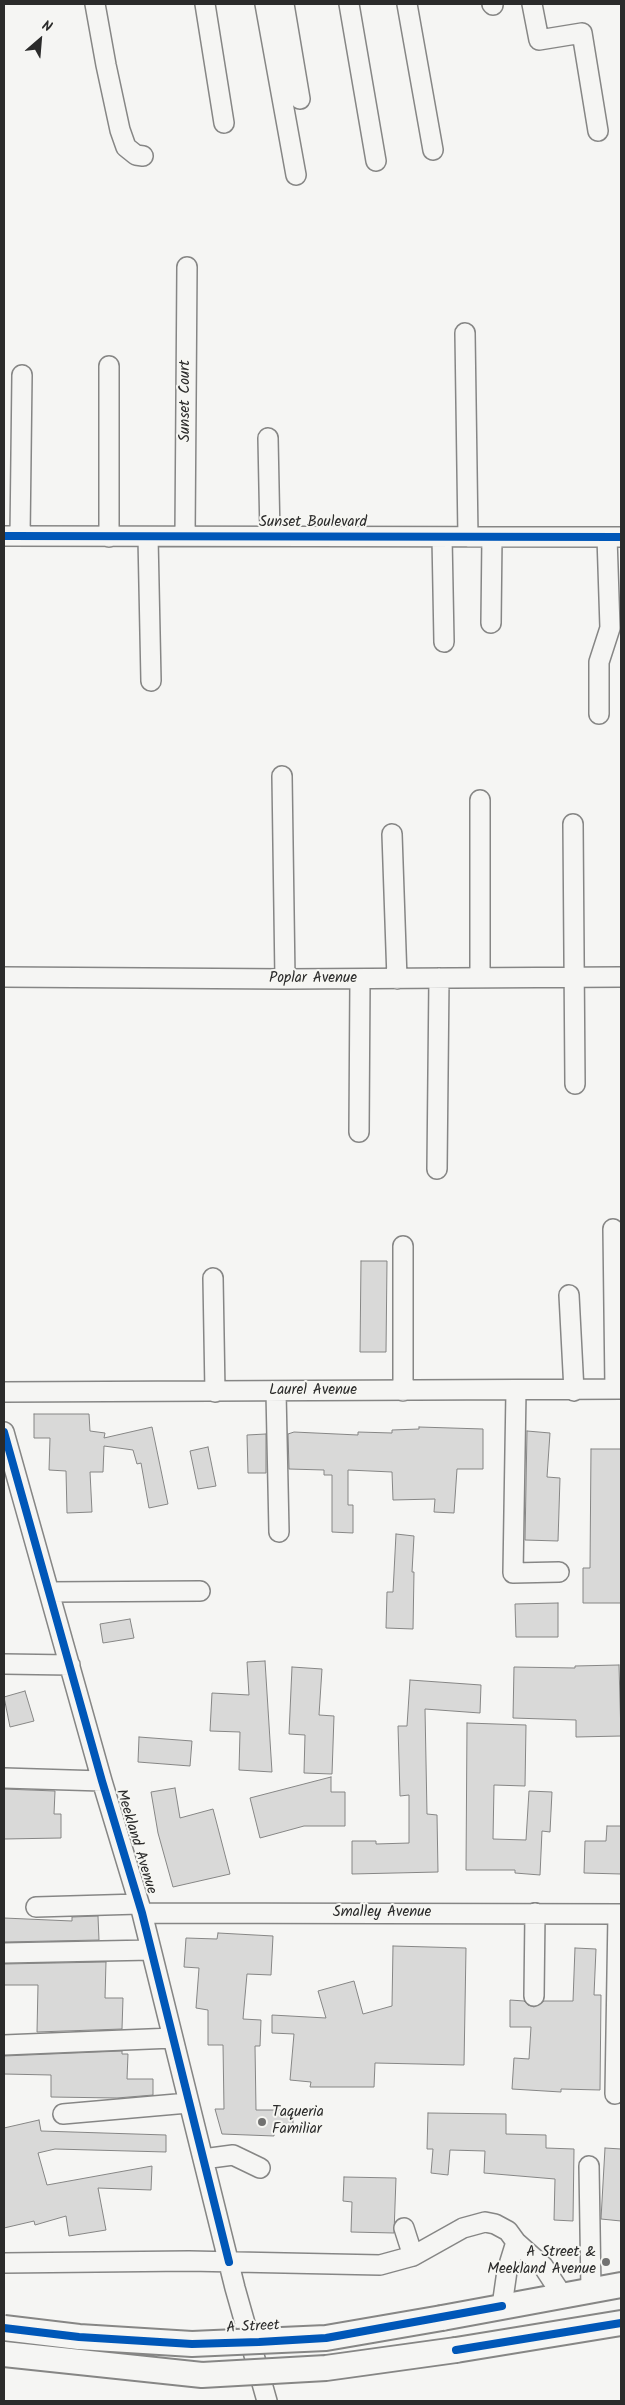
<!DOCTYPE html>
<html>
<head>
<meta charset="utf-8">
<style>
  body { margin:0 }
  #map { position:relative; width:625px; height:2405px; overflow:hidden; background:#f5f5f3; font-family:Kalam,sans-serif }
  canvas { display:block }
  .frame { position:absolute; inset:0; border:5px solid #2b2b2b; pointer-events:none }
  .north { position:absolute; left:15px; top:15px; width:50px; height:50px; -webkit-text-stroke:4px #f6f6f2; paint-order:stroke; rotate:27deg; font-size:14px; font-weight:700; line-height:20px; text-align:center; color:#2b2b2b }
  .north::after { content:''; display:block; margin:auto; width:18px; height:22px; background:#2b2b2b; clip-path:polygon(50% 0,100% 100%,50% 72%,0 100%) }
</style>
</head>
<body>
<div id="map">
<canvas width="625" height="2405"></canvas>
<div class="frame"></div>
<div class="north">N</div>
</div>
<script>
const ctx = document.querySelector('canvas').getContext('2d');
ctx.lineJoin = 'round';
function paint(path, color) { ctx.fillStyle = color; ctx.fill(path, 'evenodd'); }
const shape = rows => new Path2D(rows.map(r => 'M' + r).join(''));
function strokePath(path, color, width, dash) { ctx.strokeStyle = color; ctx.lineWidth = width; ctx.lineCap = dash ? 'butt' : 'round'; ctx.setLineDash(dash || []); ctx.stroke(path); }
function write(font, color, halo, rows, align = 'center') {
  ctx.font = font + ' Kalam,sans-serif'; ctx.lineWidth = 4; ctx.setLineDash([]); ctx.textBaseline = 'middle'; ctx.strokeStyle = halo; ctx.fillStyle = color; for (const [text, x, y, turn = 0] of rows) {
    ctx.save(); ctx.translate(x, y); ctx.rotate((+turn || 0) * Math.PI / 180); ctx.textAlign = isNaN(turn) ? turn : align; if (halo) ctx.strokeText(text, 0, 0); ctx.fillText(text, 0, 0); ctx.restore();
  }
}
const building = shape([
  [361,1261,387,1261,386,1352,360,1352,361,1261],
  [34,1414,89,1414,90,1431,105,1433,104,1438,152,1427,168,1504,149,1508,141,1463,137,1464,133,1450,104,1446,103,1472,90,1472,92,1512,67,1513,66,1471,49,1470,50,1438,34,1438,34,1414],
  [419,1427,483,1429,483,1469,457,1469,454,1513,434,1512,435,1499,393,1500,392,1472,348,1470,348,1505,353,1505,353,1533,332,1532,332,1475,324,1475,324,1470,289,1469,288,1434,294,1432,358,1435,358,1432,392,1433,392,1430,419,1429,419,1427],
  [527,1431,550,1433,547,1477,560,1478,558,1541,525,1540,527,1431],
  [266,1434,266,1473,248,1473,247,1435,266,1434],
  [208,1447,216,1486,198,1489,190,1451,208,1447],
  [591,1449,621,1449,621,1603,583,1603,583,1568,590,1568,591,1449],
  [396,1534,414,1536,412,1572,414,1572,413,1629,386,1628,387,1592,393,1592,396,1534],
  [558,1603,558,1637,516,1637,515,1604,558,1603],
  [130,1619,134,1638,103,1643,100,1624,130,1619],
  [265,1661,272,1772,239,1770,240,1732,210,1731,212,1693,249,1695,247,1662,265,1661],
  [619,1665,621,1736,576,1737,576,1720,513,1718,514,1667,575,1668,575,1666,619,1665],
  [292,1667,322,1669,319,1715,334,1716,332,1774,304,1773,305,1735,289,1734,292,1667],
  [410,1680,481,1685,480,1713,425,1709,427,1814,437,1815,438,1872,352,1874,352,1841,376,1841,376,1844,409,1843,409,1795,400,1796,398,1726,407,1726,410,1680],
  [25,1691,34,1721,10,1727,4,1697,25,1691],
  [467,1723,526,1725,525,1786,494,1785,493,1839,526,1840,529,1791,552,1792,550,1832,542,1831,540,1875,515,1873,515,1870,466,1870,467,1723],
  [139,1737,192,1741,190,1766,138,1762,139,1737],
  [331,1777,331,1792,345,1792,345,1826,304,1826,260,1838,250,1798,331,1777],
  [175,1788,180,1818,213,1809,230,1874,173,1887,158,1833,151,1792,175,1788],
  [4,1789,55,1791,54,1814,61,1814,61,1838,4,1839,4,1789],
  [607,1826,621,1826,621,1874,584,1873,585,1841,606,1841,607,1826],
  [98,1916,99,1940,4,1942,4,1918,72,1921,72,1917,98,1916],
  [218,1933,273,1936,271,1975,247,1974,243,2019,261,2020,260,2046,255,2046,256,2110,293,2110,293,2129,274,2129,274,2136,222,2134,215,2109,224,2109,223,2045,208,2045,208,2010,196,2008,199,1968,184,1967,186,1938,217,1939,218,1933],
  [393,1946,466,1948,464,2065,375,2063,374,2087,310,2087,311,2082,290,2080,294,2034,272,2033,272,2015,326,2018,318,1991,354,1981,363,2014,392,2006,393,1946],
  [575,1948,596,1949,594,1995,601,1995,600,2090,561,2089,561,2092,512,2089,514,2058,529,2059,531,2027,510,2027,510,2000,524,2001,528,2005,534,2007,544,2001,573,2001,575,1948],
  [106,1962,105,1998,123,1998,122,2029,37,2032,38,1985,4,1985,4,1964,106,1962],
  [122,2051,122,2054,128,2054,127,2079,153,2079,153,2095,117,2098,51,2097,51,2075,4,2074,4,2056,122,2051],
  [428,2113,506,2114,506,2134,546,2135,546,2148,574,2149,573,2221,554,2220,555,2179,484,2173,485,2151,450,2150,448,2175,431,2173,433,2149,427,2149,428,2113],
  [39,2120,41,2131,166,2135,166,2152,55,2149,38,2153,47,2185,152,2166,151,2190,98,2188,106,2230,69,2236,66,2216,35,2225,34,2221,4,2228,4,2128,39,2120],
  [605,2148,621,2149,621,2221,601,2219,605,2148],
  [344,2177,396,2178,394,2233,351,2232,352,2202,343,2201,344,2177]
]);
paint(building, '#d9d9d8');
strokePath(building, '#868685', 1);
const minor = shape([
  [95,4,106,65,120,130,126,147,136,155,143,156],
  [205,4,224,123],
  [265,4,296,175],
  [284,4,300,99],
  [349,4,376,161],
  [407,4,433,150],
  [492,4,493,5],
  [532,4,539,40,582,33,598,131],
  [465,333,468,537],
  [109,366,109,537],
  [268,438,270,536],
  [4,536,621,537],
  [20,536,22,375],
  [185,536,187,267],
  [148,537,151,681],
  [442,537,444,642],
  [491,623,492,537],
  [599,714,599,662,610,628,607,537],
  [282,776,285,979],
  [573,824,575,1084],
  [392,834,397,979],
  [4,977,285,979,621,977],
  [480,978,480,800],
  [359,1132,360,979],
  [437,1169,439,978],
  [613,1229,615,1389],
  [403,1246,403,1391],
  [213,1278,215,1392],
  [569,1295,574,1391],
  [516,1391,513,1573,559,1572],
  [4,1392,621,1389],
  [276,1392,279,1532],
  [4,1432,102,1781,142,1913,235,2288,267,2401],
  [50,1592,200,1591],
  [4,1664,70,1665],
  [4,1778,102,1781],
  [36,1907,139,1904],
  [142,1913,621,1914],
  [4,1953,151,1950],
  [534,1996,535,1913],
  [4,2045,173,2038],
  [615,2094,618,1914],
  [63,2114,188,2103],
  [203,2159,233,2155,260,2168],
  [589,2166,591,2290],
  [404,2228,413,2256],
  [4,2263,189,2261,380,2265,413,2256,463,2228,485,2222,495,2224,508,2231,516,2242,543,2266,562,2295],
  [502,2306,507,2271,516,2242]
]);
const major = shape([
  [442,2318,621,2285],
  [456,2350,621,2323]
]);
strokePath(minor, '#868685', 22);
strokePath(major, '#868685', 28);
strokePath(minor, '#f5f5f3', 19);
strokePath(major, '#f5f5f3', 24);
const majorBridge = shape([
  [4,2328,79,2337,192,2344,326,2338,442,2318],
  [4,2354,202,2375,326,2368,456,2350]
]);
strokePath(majorBridge, '#868685', 28, []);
strokePath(majorBridge, '#f5f5f3', 24);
strokePath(shape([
  [4,536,621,537],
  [4,1432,102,1781,142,1913,229,2262],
  [4,2328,79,2337,192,2344,259,2342,326,2338,502,2306],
  [456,2350,621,2323]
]), '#0057b8', 8);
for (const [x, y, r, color] of [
  [262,2122,5,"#727271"],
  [606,2262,5,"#727271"]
]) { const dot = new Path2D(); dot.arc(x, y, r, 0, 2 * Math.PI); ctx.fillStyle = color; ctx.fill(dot); strokePath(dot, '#f6f6f2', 2); }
write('15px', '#2b2b2b', '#f6f6f2', [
  ["Sunset Court",186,401,-90],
  ["Sunset Boulevard",313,523],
  ["Poplar Avenue",313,979],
  ["Laurel Avenue",313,1391],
  ["Meekland Avenue",135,1842,73],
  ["Smalley Avenue",382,1913],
  ["A Street",253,2328,-3]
]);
write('15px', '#2b2b2b', '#f6f6f2', [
  ["Taqueria",272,2113],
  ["Familiar",272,2130],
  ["A Street &",596,2253,"right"],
  ["Meekland Avenue",596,2270,"right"]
], 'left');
</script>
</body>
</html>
